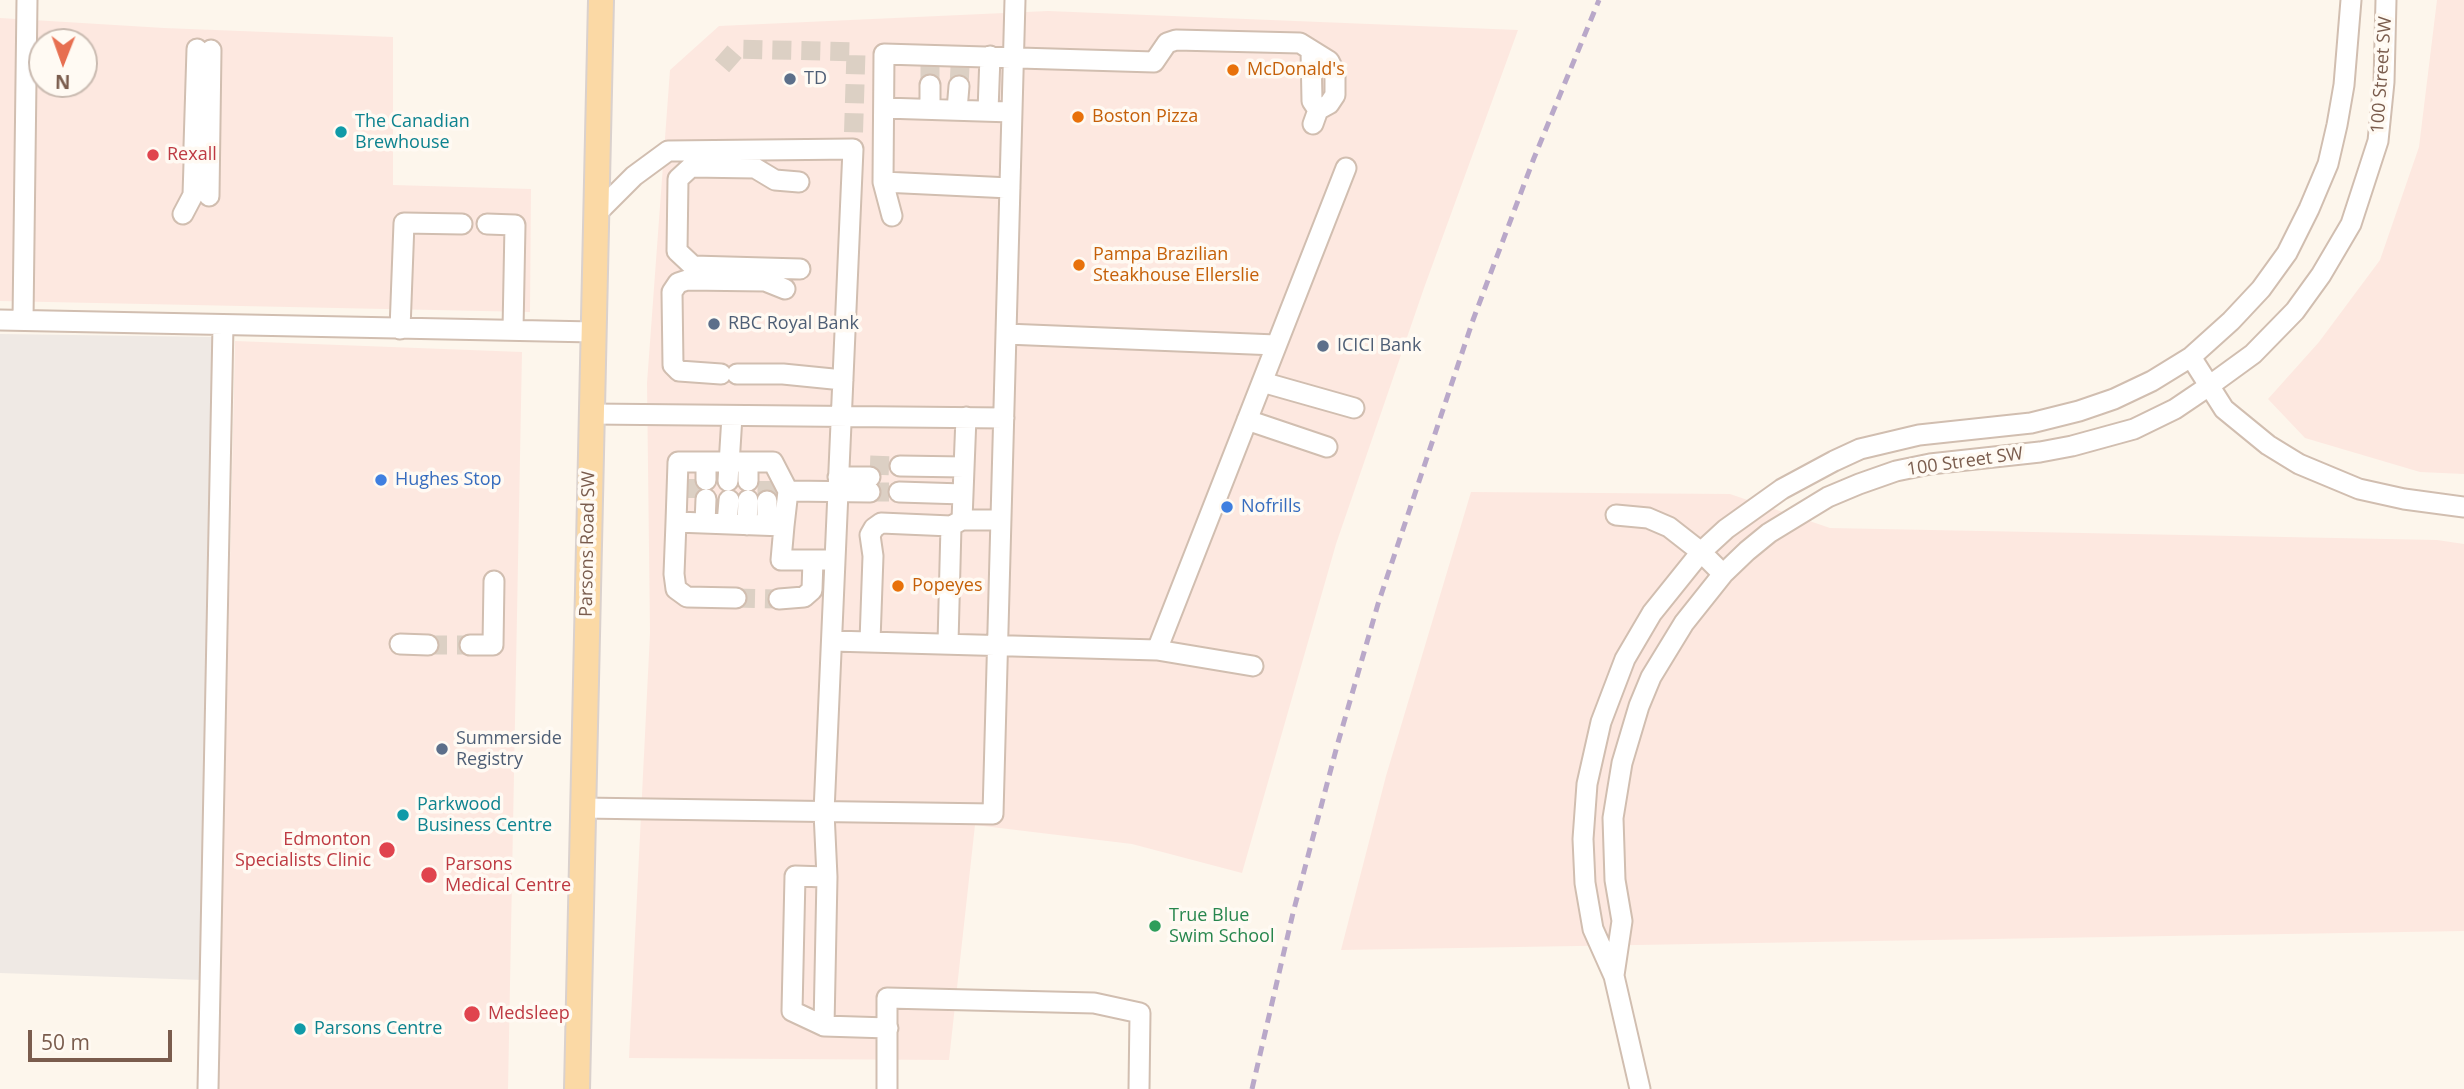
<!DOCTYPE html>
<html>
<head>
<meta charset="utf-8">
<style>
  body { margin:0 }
  #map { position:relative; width:2464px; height:1089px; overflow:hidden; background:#fdf6ec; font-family:"Open Sans",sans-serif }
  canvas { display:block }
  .north { position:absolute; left:28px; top:28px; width:70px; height:70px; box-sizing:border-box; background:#fffaf3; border:2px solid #cabbb1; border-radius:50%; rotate:181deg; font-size:19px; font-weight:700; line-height:28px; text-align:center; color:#7a5c4d }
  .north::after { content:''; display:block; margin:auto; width:24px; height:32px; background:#e76f51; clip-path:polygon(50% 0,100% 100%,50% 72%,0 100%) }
  .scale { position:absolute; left:28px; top:1030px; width:144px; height:32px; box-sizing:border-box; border:4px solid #7a5c4d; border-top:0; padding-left:9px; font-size:21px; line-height:24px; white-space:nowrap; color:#7a5c4d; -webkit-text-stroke:5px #fffaf3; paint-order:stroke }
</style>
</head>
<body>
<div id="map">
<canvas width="2464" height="1089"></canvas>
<div class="north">N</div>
<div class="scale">50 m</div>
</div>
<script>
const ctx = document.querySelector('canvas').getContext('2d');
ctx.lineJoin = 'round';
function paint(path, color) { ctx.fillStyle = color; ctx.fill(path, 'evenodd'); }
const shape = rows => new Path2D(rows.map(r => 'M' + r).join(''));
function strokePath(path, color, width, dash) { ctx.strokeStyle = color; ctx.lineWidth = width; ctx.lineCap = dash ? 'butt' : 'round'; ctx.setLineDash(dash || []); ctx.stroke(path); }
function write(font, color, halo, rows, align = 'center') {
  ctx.font = font + ' "Open Sans",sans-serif'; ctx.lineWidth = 7; ctx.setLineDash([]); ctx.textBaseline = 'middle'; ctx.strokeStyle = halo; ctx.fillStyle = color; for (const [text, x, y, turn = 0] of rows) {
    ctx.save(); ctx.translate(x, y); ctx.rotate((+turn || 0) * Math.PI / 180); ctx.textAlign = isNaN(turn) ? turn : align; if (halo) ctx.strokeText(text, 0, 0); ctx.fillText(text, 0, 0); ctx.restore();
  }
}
paint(shape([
  [2437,0,2464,0,2464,474,2420,472,2305,438,2268,399,2319,342,2380,260,2419,147],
  [1048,11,1518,30,1424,288,1336,544,1242,873,1132,844,975,825,949,1060,629,1058,650,633,647,383,670,70,719,26],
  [0,18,164,28,393,37,393,185,531,189,530,312,0,301],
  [42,42,84,42,84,84,42,84],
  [235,341,522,352,508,1089,218,1089],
  [1471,492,1730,494,1830,528,2437,540,2464,544,2464,931,1341,950,1386,776]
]), '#fde8e0');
paint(shape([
  [0,334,216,337,202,980,0,973]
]), '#efe9e4');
strokePath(shape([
  [722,66,737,49,856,52,853,149],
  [930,85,930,66],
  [959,86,960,67],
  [870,465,900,466],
  [690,479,690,499],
  [767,481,767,501],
  [870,492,899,492],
  [736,598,779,599],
  [428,645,470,645]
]), '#dcd0c4', 19, [19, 10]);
const minor = shape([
  [1311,50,1312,101,1318,110],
  [930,85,930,109],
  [884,108,1012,112],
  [957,110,959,86],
  [988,111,990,56],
  [194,146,197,49],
  [799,182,775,180,755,168,691,167,678,179,677,251,693,266,800,269],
  [883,182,1010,188],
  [209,196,211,50],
  [597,213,634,176,668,151,853,149,824,812,827,877,824,1026,792,1011,795,876,827,877],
  [183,214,193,195,194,163],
  [892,216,883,182,884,54,1154,62,1167,43,1176,40,1300,43,1329,61,1335,73,1335,95,1329,104,1318,110,1313,124],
  [487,224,515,225,513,330],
  [0,320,594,332],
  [23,320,27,0],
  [400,329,404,223,462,224],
  [1006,334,1276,345],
  [2191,357,2224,409,2268,445,2299,464,2359,489,2404,499,2464,507],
  [721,374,679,371,673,365,672,292,678,283,687,280,765,281,785,289],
  [737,374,783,374,843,380],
  [1262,382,1354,408],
  [591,414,1004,418],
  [966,417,962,520,1001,520],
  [1247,420,1327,447],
  [706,463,706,480],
  [900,466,964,467],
  [838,477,870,477],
  [728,481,732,416],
  [748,481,748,462],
  [899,492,963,494],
  [1616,515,1648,518,1669,527,1701,552,1723,574],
  [676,522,674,574,676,589,687,597,736,598],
  [705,523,706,499],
  [727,524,729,500],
  [747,525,748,500],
  [767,525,767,501],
  [784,526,788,491],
  [835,560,781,560,784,526,676,522,678,462,773,462,788,491,870,492],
  [779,599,804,597,812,590,813,560],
  [832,641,1157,650,1253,666],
  [870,641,873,556,870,535,874,528,881,523,951,526,962,520],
  [948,643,951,526],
  [400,644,428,645],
  [470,645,493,645,494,581],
  [1157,650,1346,168],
  [582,808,993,814,1015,0],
  [1614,975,1622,921,1615,880,1613,818,1622,763,1639,706,1651,677,1684,623,1723,574,1747,551,1769,533,1828,497,1859,484,1896,471,1930,464,2040,452,2072,446,2134,429,2175,409,2209,386,2253,354,2295,311,2321,275,2351,224,2378,141,2384,82,2386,0],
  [824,1026,888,1028],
  [208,1089,223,325],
  [887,1089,887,998,1094,1003,1140,1013,1139,1089],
  [1640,1089,1614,976,1593,929,1585,883,1583,839,1587,784,1601,722,1625,659,1652,613,1701,552,1726,529,1782,489,1834,461,1860,449,1919,435,2031,423,2079,411,2114,399,2152,381,2191,357,2231,321,2261,289,2287,253,2309,209,2328,164,2337,125,2344,85,2351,0]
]);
const major = shape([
  [577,1089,601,0]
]);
strokePath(minor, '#d1beb0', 23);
strokePath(major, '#dad1cd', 28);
strokePath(minor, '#fff', 19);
strokePath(major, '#fbd9a5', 24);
strokePath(shape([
  [1252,1089,1293,913,1337,746,1378,604,1473,320,1534,158,1599,0]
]), '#b9a8c9', 5, [10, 7]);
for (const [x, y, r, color] of [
  [1233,70,7,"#e8710a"],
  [790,79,7,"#5c6f8a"],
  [1078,117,7,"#e8710a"],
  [341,132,7,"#0f9aa8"],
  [153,155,7,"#e0444e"],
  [1079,265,7,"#e8710a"],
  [714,324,7,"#5c6f8a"],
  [1323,346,7,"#5c6f8a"],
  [381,480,7,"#3f7fe0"],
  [1227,507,7,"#3f7fe0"],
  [898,586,7,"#e8710a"],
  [442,749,7,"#5c6f8a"],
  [403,815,7,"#0f9aa8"],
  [387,850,9,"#e0444e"],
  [429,875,9,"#e0444e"],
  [1155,926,7,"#2e9e5b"],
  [472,1014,9,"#e0444e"],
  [300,1029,7,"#0f9aa8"]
]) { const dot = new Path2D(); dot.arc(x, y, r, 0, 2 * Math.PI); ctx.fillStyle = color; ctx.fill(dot); strokePath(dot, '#fffaf3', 2.5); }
write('18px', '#c56008', '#fffaf3', [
  ["McDonald's",1247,70],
  ["Boston Pizza",1092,117],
  ["Pampa Brazilian",1093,255],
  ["Steakhouse Ellerslie",1093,276],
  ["Popeyes",912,586]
], 'left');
write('18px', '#7a5c4d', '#fffaf3', [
  ["100 Street SW",2382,75,-86],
  ["100 Street SW",1965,462,-8],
  ["Parsons Road SW",588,544,-89]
]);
write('18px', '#4e5e75', '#fffaf3', [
  ["TD",804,79],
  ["RBC Royal Bank",728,324],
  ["ICICI Bank",1337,346],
  ["Summerside",456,739],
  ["Registry",456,760]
], 'left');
write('18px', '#0d838f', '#fffaf3', [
  ["The Canadian",355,122],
  ["Brewhouse",355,143],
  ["Parkwood",417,805],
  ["Business Centre",417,826],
  ["Parsons Centre",314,1029]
], 'left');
write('18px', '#be3a42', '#fffaf3', [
  ["Rexall",167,155],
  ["Edmonton",371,840,"right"],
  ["Specialists Clinic",371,861,"right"],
  ["Parsons",445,865],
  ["Medical Centre",445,886],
  ["Medsleep",488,1014]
], 'left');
write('18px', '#366cbe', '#fffaf3', [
  ["Hughes Stop",395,480],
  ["Nofrills",1241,507]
], 'left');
write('18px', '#27864d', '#fffaf3', [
  ["True Blue",1169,916],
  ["Swim School",1169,937]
], 'left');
</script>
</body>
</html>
